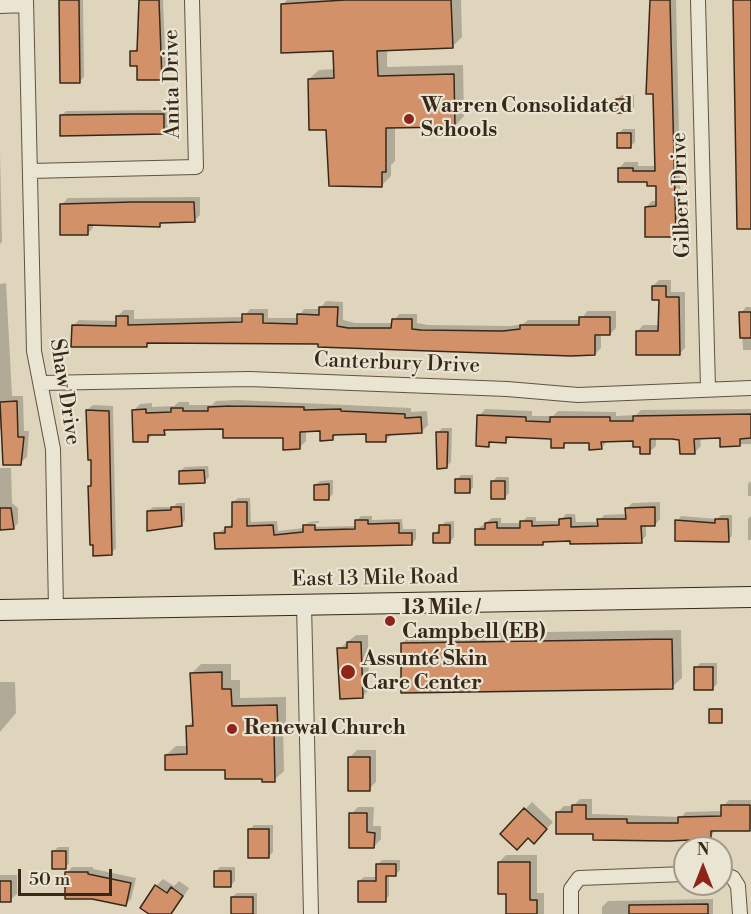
<!DOCTYPE html>
<html>
<head>
<meta charset="utf-8">
<style>
  body { margin:0 }
  #map { position:relative; width:751px; height:914px; overflow:hidden; background:#ded5bc; font-family:"Libre Bodoni",serif }
  canvas { display:block }
  .north { position:absolute; left:673px; top:836px; width:60px; height:60px; box-sizing:border-box; background:#eae4d3; border:2px solid #a29989; border-radius:50%; rotate:0deg; font-size:16px; font-weight:700; line-height:24px; text-align:center; color:#372819 }
  .north::after { content:''; display:block; margin:auto; width:21px; height:27px; background:#8f2418; clip-path:polygon(50% 0,100% 100%,50% 72%,0 100%) }
  .scale { position:absolute; left:18px; top:869px; width:94px; height:27px; box-sizing:border-box; border:3px solid #372819; border-top:0; padding-left:8px; font-size:18px; line-height:21px; white-space:nowrap; color:#372819; -webkit-text-stroke:4px #eae4d3; paint-order:stroke }
</style>
</head>
<body>
<div id="map">
<canvas width="751" height="914"></canvas>
<div class="north">N</div>
<div class="scale">50 m</div>
</div>
<script>
const ctx = document.querySelector('canvas').getContext('2d');
ctx.lineJoin = 'round';
function paint(path, color) { ctx.fillStyle = color; ctx.fill(path, 'evenodd'); }
const shape = rows => new Path2D(rows.map(r => 'M' + r).join(''));
function strokePath(path, color, width, dash) { ctx.strokeStyle = color; ctx.lineWidth = width; ctx.lineCap = dash ? 'butt' : 'round'; ctx.setLineDash(dash || []); ctx.stroke(path); }
function write(font, color, halo, rows, align = 'center') {
  ctx.font = font + ' "Libre Bodoni",serif'; ctx.lineWidth = 4.5; ctx.setLineDash([]); ctx.textBaseline = 'middle'; ctx.strokeStyle = halo; ctx.fillStyle = color; for (const [text, x, y, turn = 0] of rows) {
    ctx.save(); ctx.translate(x, y); ctx.rotate((+turn || 0) * Math.PI / 180); ctx.textAlign = isNaN(turn) ? turn : align; if (halo) ctx.strokeText(text, 0, 0); ctx.fillText(text, 0, 0); ctx.restore();
  }
}
paint(shape([
  [60,0,83,0,84,77,80,81],
  [140,0,163,0,166,74,161,79,139,64,132,52,139,47],
  [287,0,461,0,462,37,452,47,387,49,387,67,463,65,464,116,455,126,395,127,395,161,391,165,391,176,382,185,328,129,309,79,319,70,335,69,334,50,282,5],
  [651,0,676,0,681,229,675,235,646,207,652,201,658,201,658,184,619,168,625,162,638,162,638,166,657,166],
  [622,95,634,95,634,107,630,112,617,99],
  [168,110,168,129,163,133,61,116,66,111],
  [623,129,635,129,635,142,631,146,618,134],
  [0,152,2,242,0,244],
  [200,197,200,215,194,221,164,221,160,225,93,223,93,228,87,234,62,204,68,198],
  [659,280,671,280,671,292,685,292,685,348,679,354,637,332,643,325,660,325,661,298,653,286],
  [6,283,12,396,23,396,24,431,29,431,27,457,20,463,5,429,0,429,0,284],
  [326,301,343,302,343,320,355,323,393,323,399,314,417,314,417,323,428,325,510,326,523,324,528,320,581,320,587,311,616,311,616,328,610,334,601,334,601,348,595,354,270,342,150,342,146,345,73,326,79,320,118,321,118,316,124,310,134,310,134,319,244,317,250,309,268,309,268,318,298,318,304,309,320,309],
  [746,307,751,307,751,350,743,350,741,313],
  [238,400,411,408,411,412,427,411,428,425,421,432,392,434,385,441,367,432,338,433,332,439,321,430,306,430,306,441,299,448,284,437,224,427,168,429,164,433,154,433,148,440,134,410,140,404,152,403,152,407,174,406,179,402,189,402,189,405,212,405,216,401],
  [93,405,113,406,116,548,111,554,90,486,93,484,92,459,87,410],
  [485,409,532,411,532,416,553,416,558,411,616,412,616,416,636,415,641,410,751,409,751,444,722,445,721,437,700,437,701,446,694,453,681,438,656,438,656,446,649,452,635,440,607,442,601,448,591,441,568,441,563,446,552,437,511,436,506,441,493,441,488,445,479,416],
  [442,428,452,428,451,462,446,467,438,433],
  [208,466,209,477,204,482,180,471,185,467],
  [0,468,11,468,12,503,18,508,18,523,14,528,0,528],
  [461,475,473,475,473,487,469,492,456,480],
  [497,477,509,477,509,493,505,497,492,482],
  [333,480,333,494,329,498,315,485,320,481],
  [751,481,751,496,748,496,748,484],
  [238,498,250,498,251,522,277,521,278,531,304,528,304,526,309,522,319,521,319,523,307,524,307,527,357,526,357,520,361,516,372,516,372,520,402,519,403,529,416,529,416,539,412,544,357,546,357,544,315,544,274,548,274,545,216,534,234,523,233,502],
  [660,502,660,519,655,525,646,525,646,536,641,541,572,540,546,540,542,544,476,530,492,518,501,518,501,523,521,523,527,517,536,517,536,521,560,521,566,514,575,514,576,522,599,522,604,515,627,514,627,508,632,503],
  [177,503,185,503,185,520,181,525,148,511,153,507,174,507],
  [721,515,732,515,732,536,728,540,677,521,681,516,717,519],
  [751,516,751,540,748,540,748,519],
  [454,521,454,537,450,542,435,533,445,522],
  [681,630,682,678,672,687,402,644,412,634],
  [356,635,368,635,369,690,362,697,339,649],
  [700,663,717,663,717,684,712,689,696,668],
  [201,664,231,664,231,680,240,680,240,698,286,697,286,721,283,725,284,771,274,780,166,755,176,746,188,746,188,726,194,720,191,674],
  [0,682,15,682,16,713,0,732],
  [712,708,723,708,722,721,710,710],
  [357,750,376,750,376,782,369,789,350,757],
  [580,799,592,799,592,814,681,817,686,812,723,811,723,806,729,800,751,800,751,828,716,829,710,838,595,832,558,812,564,806,573,806],
  [532,802,553,822,534,842,528,837,502,834],
  [358,807,374,807,373,826,381,826,381,839,374,847,351,814],
  [254,825,273,825,273,852,269,856,249,830],
  [58,847,69,847,69,863,65,868,54,851],
  [506,855,537,855,537,893,544,893,544,914,508,914,508,892,499,862],
  [382,860,400,860,400,870,395,875,389,875,389,896,385,900,359,881,364,877,378,877,378,864],
  [72,867,93,867,93,869,136,878,131,899,126,904,67,873],
  [220,867,235,867,235,881,231,885,216,871],
  [0,875,17,875,17,894,10,900,0,900],
  [163,879,174,886,179,881,189,888,172,914,152,914,156,886],
  [237,893,257,893,257,914,232,914,232,897],
  [713,899,713,914,602,914,602,907,608,901]
]), '#0003');
const building = shape([
  [59,0,79,0,80,83,60,83,59,0],
  [139,0,159,0,162,80,137,80,137,66,130,66,130,51,137,51,139,0],
  [345,0,451,0,453,48,377,51,378,76,454,74,455,127,386,128,386,172,382,172,382,187,329,186,326,130,309,130,308,79,334,78,333,51,281,53,281,4,345,0],
  [650,0,670,0,676,237,645,237,645,207,656,206,656,186,647,186,647,182,618,182,618,168,633,168,633,171,655,171,653,94,646,94,650,0],
  [733,0,751,0,751,229,737,229,733,0],
  [616,99,630,99,630,113,615,113,616,99],
  [135,114,164,114,164,134,60,136,60,115,135,114],
  [617,133,631,133,631,148,617,148,617,133],
  [132,202,194,202,195,222,160,223,160,227,88,225,88,235,60,235,60,204,132,202],
  [652,286,666,286,666,297,679,297,680,355,636,355,636,331,658,331,659,300,652,300,652,286],
  [319,307,338,307,337,326,348,328,391,328,392,319,412,319,412,329,421,330,503,331,520,329,520,325,579,325,579,317,610,317,610,335,595,335,595,355,571,356,318,347,318,344,147,343,147,347,71,347,72,325,116,326,116,316,128,316,128,325,242,322,242,314,263,314,263,323,297,324,297,314,319,315,319,307],
  [739,312,751,312,751,338,740,338,739,312],
  [17,401,18,437,24,437,21,465,3,465,0,402,17,401],
  [230,406,304,407,304,410,341,409,341,411,405,414,405,418,421,417,422,433,386,435,386,442,366,442,366,434,333,435,333,440,320,441,320,431,300,432,300,449,283,450,283,438,223,438,223,429,164,430,165,435,148,435,148,442,133,442,132,410,146,409,146,413,171,412,171,408,183,408,183,411,208,411,208,407,230,406],
  [86,410,109,411,112,555,93,556,93,545,90,545,88,486,91,486,91,460,88,460,86,410],
  [751,414,751,438,740,439,740,446,720,447,720,438,694,439,695,454,680,454,679,440,672,439,650,439,650,454,640,454,640,447,633,447,633,441,601,442,602,449,589,450,589,443,564,443,564,448,551,448,551,439,506,437,506,443,489,442,489,447,476,446,477,415,526,417,526,421,550,422,550,417,610,417,610,421,633,421,633,416,751,414],
  [436,432,448,432,447,468,437,469,436,432],
  [204,470,205,483,179,484,179,471,204,470],
  [455,479,470,479,470,493,455,493,455,479],
  [491,481,505,481,505,499,491,499,491,481],
  [329,484,329,500,314,500,314,485,329,484],
  [232,502,247,502,247,526,273,525,274,535,303,532,303,525,315,525,315,530,355,529,355,520,368,520,368,524,399,523,399,533,412,533,412,545,215,549,214,533,225,533,225,527,232,527,232,502],
  [171,507,181,507,182,526,147,531,147,511,171,510,171,507],
  [655,507,655,526,641,526,642,543,570,544,570,541,543,542,543,545,475,545,475,529,485,529,485,523,497,522,497,528,520,528,520,521,532,521,532,526,559,525,559,519,571,518,571,527,598,526,597,519,626,519,625,508,655,507],
  [0,508,11,508,14,529,0,530,0,508],
  [715,519,728,519,729,542,675,541,675,520,715,523,715,519],
  [439,525,450,525,450,543,433,543,433,533,439,533,439,525],
  [672,639,673,689,401,693,401,643,672,639],
  [347,642,361,642,363,698,340,699,337,648,347,648,347,642],
  [694,667,713,667,713,690,694,690,694,667],
  [222,672,222,689,231,689,232,706,277,705,278,732,274,732,275,782,262,782,262,779,225,779,225,770,165,770,165,755,187,754,186,726,193,726,190,673,222,672],
  [709,709,722,709,722,723,709,723,709,709],
  [348,757,370,757,370,791,348,791,348,757],
  [572,805,586,805,586,819,627,819,627,823,678,823,678,817,721,816,721,805,750,805,750,831,711,831,711,839,669,841,593,840,593,834,556,834,556,812,572,812,572,805],
  [524,808,547,829,534,844,528,838,517,850,500,834,524,808],
  [349,813,367,813,367,832,375,833,374,848,349,848,349,813],
  [248,829,269,829,269,858,248,858,248,829],
  [52,851,66,851,66,869,52,869,52,851],
  [498,862,530,862,530,900,537,900,537,914,506,914,506,894,498,894,498,862],
  [376,864,396,864,396,876,386,876,386,902,358,902,358,881,376,881,376,864],
  [214,871,231,871,231,887,214,887,214,871],
  [65,872,88,872,88,874,131,883,126,906,92,899,65,899,65,872],
  [0,881,11,881,11,902,0,902,0,881],
  [155,885,167,893,171,887,183,896,171,914,149,914,140,908,155,885],
  [231,897,253,897,253,914,231,914,231,897],
  [708,904,708,914,629,914,629,905,708,904]
]);
paint(building, '#d3916a');
strokePath(building, '#372819', 1.5);
const street = shape([
  [26,0,34,351,53,449,56,610],
  [698,0,708,388],
  [0,6,26,5],
  [30,171,196,167,192,0],
  [41,383,249,379,507,389,578,395,751,388],
  [304,604,311,914],
  [721,873,733,878,738,886,740,914],
  [571,914,571,889,579,878,685,874]
]);
const secondary = shape([
  [0,610,751,597]
]);
strokePath(street, '#615342', 16);
strokePath(secondary, '#372819', 22);
strokePath(street, '#eae4d3', 14);
strokePath(secondary, '#eae4d3', 20);
for (const [x, y, r, color] of [
  [409,119,6,"#8f2418"],
  [390,621,6,"#8f2418"],
  [348,672,8,"#8f2418"],
  [232,729,6,"#8f2418"]
]) { const dot = new Path2D(); dot.arc(x, y, r, 0, 2 * Math.PI); ctx.fillStyle = color; ctx.fill(dot); strokePath(dot, '#eae4d3', 2); }
write('21px', '#372819', '#eae4d3', [
  ["Anita Drive",173,84,-91],
  ["Gilbert Drive",682,195,-92],
  ["Canterbury Drive",397,364,2],
  ["Shaw Drive",64,392,81],
  ["East 13 Mile Road",375,579,-1]
]);
write('bold 21px', '#372819', '#eae4d3', [
  ["Warren Consolidated",421,107],
  ["Schools",421,131],
  ["13 Mile /",402,609],
  ["Campbell (EB)",402,633],
  ["Assunté Skin",362,660],
  ["Care Center",362,684],
  ["Renewal Church",244,729]
], 'left');
</script>
</body>
</html>
